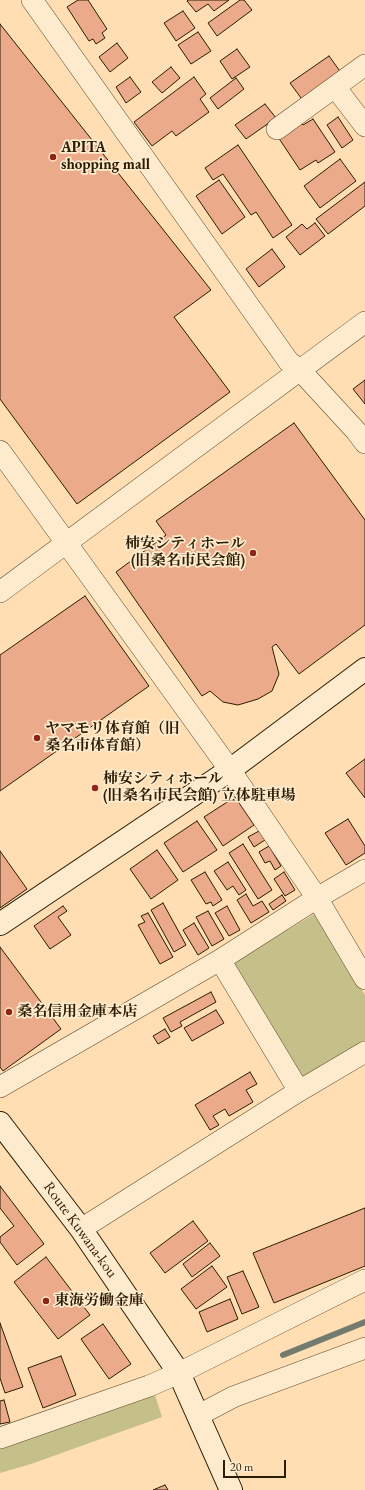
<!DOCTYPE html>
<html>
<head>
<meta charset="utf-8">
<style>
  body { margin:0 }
  #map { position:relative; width:365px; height:1490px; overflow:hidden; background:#fedeb2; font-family:"EB Garamond",serif }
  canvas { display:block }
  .scale { position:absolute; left:223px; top:1460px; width:63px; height:18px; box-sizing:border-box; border:2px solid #2c1c02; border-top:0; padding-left:5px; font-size:12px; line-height:14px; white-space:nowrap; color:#2c1c02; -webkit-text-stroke:3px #feeacd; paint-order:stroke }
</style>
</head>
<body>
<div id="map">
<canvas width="365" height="1490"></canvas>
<div class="scale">20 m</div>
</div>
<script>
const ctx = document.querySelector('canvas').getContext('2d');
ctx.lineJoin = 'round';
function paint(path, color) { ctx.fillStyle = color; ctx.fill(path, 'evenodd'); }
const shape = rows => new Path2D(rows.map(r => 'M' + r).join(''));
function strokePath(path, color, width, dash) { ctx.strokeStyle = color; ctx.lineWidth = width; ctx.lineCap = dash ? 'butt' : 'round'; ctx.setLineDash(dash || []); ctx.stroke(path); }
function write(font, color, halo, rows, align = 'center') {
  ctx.font = font + ' "EB Garamond","Noto Serif JP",serif'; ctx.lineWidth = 3.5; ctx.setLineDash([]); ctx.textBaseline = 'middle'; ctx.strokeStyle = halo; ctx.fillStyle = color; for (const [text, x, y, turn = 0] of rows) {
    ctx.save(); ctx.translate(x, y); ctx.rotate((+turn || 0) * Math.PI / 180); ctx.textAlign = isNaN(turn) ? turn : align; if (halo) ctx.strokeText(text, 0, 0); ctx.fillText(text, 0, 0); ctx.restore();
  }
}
paint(shape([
  [316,913,365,995,365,1041,300,1079,231,964],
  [155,1395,162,1417,31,1464,0,1473,0,1446]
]), '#c5c089');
strokePath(shape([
  [283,1355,365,1322]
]), '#737b6e', 6);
const building = shape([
  [78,0,88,0,107,29,102,33,105,38,96,44,93,39,89,41,67,7,78,0],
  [188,0,229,0,214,11,208,4,196,12,187,1,188,0],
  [240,0,244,0,252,10,217,36,208,23,240,0],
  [183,11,195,28,176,41,164,23,183,11],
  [0,24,211,290,174,317,230,392,77,504,0,399,0,24],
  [198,32,211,51,191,64,178,45,198,32],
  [117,43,128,58,110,72,99,57,117,43],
  [237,49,250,67,232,79,220,61,237,49],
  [329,56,342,74,304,102,290,83,329,56],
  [171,67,180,78,162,93,152,82,171,67],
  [130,77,141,92,126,103,116,87,130,77],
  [194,77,206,94,200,99,209,112,176,136,172,131,152,146,134,122,194,77],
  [236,78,244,89,218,109,210,98,236,78],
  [265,104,276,118,246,139,235,125,265,104],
  [338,117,353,140,342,148,327,125,338,117],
  [313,119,335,152,318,163,316,160,300,170,278,137,300,122,303,125,313,119],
  [238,145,292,225,273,238,256,212,251,215,223,174,213,180,205,168,238,145],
  [340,159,356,181,320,208,304,186,340,159],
  [219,180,245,217,222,234,196,196,219,180],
  [365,182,365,206,328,234,316,219,365,182],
  [315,223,325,236,300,255,286,237,302,224,307,229,315,223],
  [272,249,285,267,259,287,246,269,272,249],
  [365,380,365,404,353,389,365,380],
  [294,423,365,520,365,625,299,674,276,644,272,647,279,674,272,691,258,699,238,705,223,702,210,691,202,696,116,572,166,535,156,521,294,423],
  [85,596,149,686,0,791,0,655,85,596],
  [365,759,365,798,346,773,365,759],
  [235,797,254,825,223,846,204,817,235,797],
  [348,819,365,846,365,853,346,865,325,833,348,819],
  [197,821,217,850,183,872,164,843,197,821],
  [259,831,265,840,254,847,248,837,259,831],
  [243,844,272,890,258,899,229,853,243,844],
  [269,846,281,866,275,870,270,861,265,863,259,852,269,846],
  [157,850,178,880,151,899,130,869,157,850],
  [0,851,27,889,0,908,0,851],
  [228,862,246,890,239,895,233,886,227,890,214,871,228,862],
  [205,872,222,900,213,906,211,902,206,904,191,880,205,872],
  [284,872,295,890,285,896,274,879,284,872],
  [246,894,253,906,262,901,269,912,251,923,237,900,246,894],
  [282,895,286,901,273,910,269,904,282,895],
  [163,903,186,945,174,952,151,910,163,903],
  [63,906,67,911,58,917,71,935,50,949,34,926,63,906],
  [227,906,240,930,229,936,215,913,227,906],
  [208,911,224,939,212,946,196,917,208,911],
  [148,913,173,957,160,964,138,925,145,922,141,916,148,913],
  [194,923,209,948,198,955,183,930,194,923],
  [0,947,61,1029,3,1071,0,1067,0,947],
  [211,992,216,1002,180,1022,182,1026,171,1032,163,1018,211,992],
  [216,1010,224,1023,192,1041,184,1028,216,1010],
  [165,1029,170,1037,158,1044,153,1036,165,1029],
  [250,1072,257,1084,246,1090,253,1102,229,1116,225,1109,213,1116,219,1125,210,1130,195,1105,250,1072],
  [0,1186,44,1244,17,1265,0,1242,0,1237,14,1226,0,1208,0,1186],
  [365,1208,365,1266,274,1303,253,1253,365,1208],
  [193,1221,208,1241,165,1273,150,1253,193,1221],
  [210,1243,220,1256,192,1277,183,1264,210,1243],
  [46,1257,90,1315,58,1339,14,1282,46,1257],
  [212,1266,227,1287,196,1309,181,1289,212,1266],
  [243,1271,259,1307,242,1314,227,1277,243,1271],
  [230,1299,238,1319,207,1332,199,1312,230,1299],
  [0,1323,23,1387,5,1393,0,1378,0,1323],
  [103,1324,131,1364,109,1379,81,1339,103,1324],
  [61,1356,76,1395,43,1408,28,1368,61,1356],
  [4,1400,10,1422,0,1424,0,1401,4,1400],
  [165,1485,168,1490,153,1490,165,1485]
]);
paint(building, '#ebab8a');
strokePath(building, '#2c1c02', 1);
const street = shape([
  [32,0,289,362,300,370,356,431,365,443],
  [335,87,365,126],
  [277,129,365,65],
  [0,451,230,770,317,898,365,979],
  [0,592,365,322],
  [220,960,299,1091],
  [0,1087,220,960,317,898,365,870],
  [81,1229,299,1091,365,1052],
  [199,1415,233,1397,365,1348],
  [0,1438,149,1386,179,1373,365,1280]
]);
const secondary = shape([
  [0,924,230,770,365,669],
  [0,1123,81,1229,179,1373,231,1490]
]);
strokePath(street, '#604c2e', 22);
strokePath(secondary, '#2c1c02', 24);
strokePath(street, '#feeacd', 21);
strokePath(secondary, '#feeacd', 22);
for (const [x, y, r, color] of [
  [53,157,4,"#8f2418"],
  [253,553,4,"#8f2418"],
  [37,738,4,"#8f2418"],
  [95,788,4,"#8f2418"],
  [9,1012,4,"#8f2418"],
  [46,1301,4,"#8f2418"]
]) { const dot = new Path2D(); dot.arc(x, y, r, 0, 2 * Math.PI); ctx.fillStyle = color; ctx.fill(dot); strokePath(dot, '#feeacd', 1.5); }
write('bold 15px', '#2c1c02', '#feeacd', [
  ["APITA",61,148],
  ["shopping mall",61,165],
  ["柿安シティホール",245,544,"right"],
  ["(旧桑名市民会館)",245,561,"right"],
  ["ヤマモリ体育館（旧",45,729],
  ["桑名市体育館）",45,746],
  ["柿安シティホール",103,779],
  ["(旧桑名市民会館) 立体駐車場",103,796],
  ["桑名信用金庫本店",17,1012],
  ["東海労働金庫",54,1301]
], 'left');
write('15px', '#2c1c02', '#feeacd', [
  ["Route Kuwana-kou",80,1230,54]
]);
</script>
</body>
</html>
